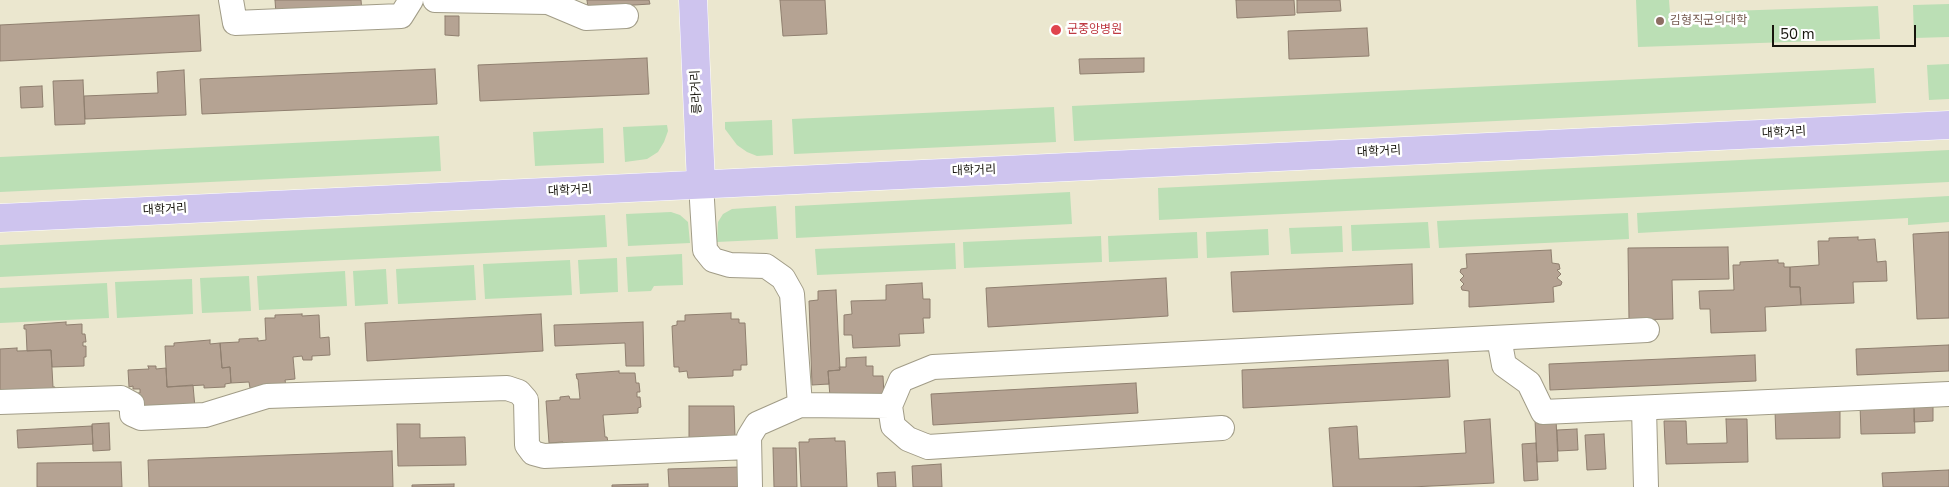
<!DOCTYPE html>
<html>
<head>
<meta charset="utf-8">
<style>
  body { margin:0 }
  #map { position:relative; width:1949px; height:487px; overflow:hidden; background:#ebe7cf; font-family:"Nunito Sans",sans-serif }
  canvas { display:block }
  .scale { position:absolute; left:1772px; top:25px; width:144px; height:22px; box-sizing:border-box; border:2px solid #17150d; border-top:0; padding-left:6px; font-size:15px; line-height:18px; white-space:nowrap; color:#17150d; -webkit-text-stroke:4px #fff; paint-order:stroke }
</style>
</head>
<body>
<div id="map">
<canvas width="1949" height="487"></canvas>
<div class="scale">50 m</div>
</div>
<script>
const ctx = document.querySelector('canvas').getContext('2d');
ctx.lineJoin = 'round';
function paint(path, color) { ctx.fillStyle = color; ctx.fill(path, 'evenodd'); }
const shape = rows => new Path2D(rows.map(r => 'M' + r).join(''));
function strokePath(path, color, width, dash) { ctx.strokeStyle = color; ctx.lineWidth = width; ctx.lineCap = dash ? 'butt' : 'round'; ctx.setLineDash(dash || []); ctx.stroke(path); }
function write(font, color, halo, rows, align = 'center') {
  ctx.font = font + ' "Nunito Sans","Noto Sans KR",sans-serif'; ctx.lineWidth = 5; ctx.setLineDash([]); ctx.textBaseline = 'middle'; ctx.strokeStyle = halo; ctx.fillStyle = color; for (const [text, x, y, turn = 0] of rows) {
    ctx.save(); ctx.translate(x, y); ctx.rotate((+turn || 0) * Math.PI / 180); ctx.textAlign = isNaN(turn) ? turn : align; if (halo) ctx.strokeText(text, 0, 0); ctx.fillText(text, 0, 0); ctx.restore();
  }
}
paint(shape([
  [1636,0,1669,0,1670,13,1878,6,1880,39,1638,47],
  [1949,4,1949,37,1914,38,1913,5],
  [1949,64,1949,99,1929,100,1927,65],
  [1874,68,1876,103,1074,141,1072,106],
  [1054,107,1056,142,794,154,792,119],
  [772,120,773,155,757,156,747,152,737,145,725,129,725,122],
  [667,125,668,131,664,142,658,152,647,159,625,162,623,127],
  [603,128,604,163,535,166,533,132],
  [439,136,441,171,0,192,0,157],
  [1949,150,1949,182,1159,220,1158,188],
  [1070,192,1072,224,796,238,795,206],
  [1949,196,1949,222,1908,225,1908,218,1638,233,1637,213],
  [776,206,778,239,717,242,718,222,723,214,732,209],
  [671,212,680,215,688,222,690,243,628,246,626,214],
  [1628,213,1629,239,1439,248,1437,221],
  [605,215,607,247,0,277,0,245],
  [1428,222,1430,248,1352,251,1351,225],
  [1342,226,1343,252,1291,254,1289,228],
  [1268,229,1269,255,1207,258,1206,232],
  [1197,232,1198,258,1109,262,1108,236],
  [1101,236,1102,262,964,268,963,242],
  [955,243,956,269,817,275,815,249],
  [682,254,683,285,654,286,651,291,628,292,626,257],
  [617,258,618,292,580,294,578,260],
  [570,260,572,295,485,299,483,264],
  [474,265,476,300,398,304,396,269],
  [386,269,388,304,355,306,353,271],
  [345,271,347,306,259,310,257,276],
  [249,276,251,311,202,313,200,278],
  [192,279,193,314,117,318,115,282],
  [107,283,109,318,0,323,0,288]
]), '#bbdfb5');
const building = shape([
  [275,0,361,0,362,12,276,14,275,0],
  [587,0,649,0,650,4,588,8,587,0],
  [780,0,825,0,827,34,783,36,780,0],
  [1236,0,1294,0,1295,15,1237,18,1236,0],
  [1297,0,1340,0,1341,11,1297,13,1297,0],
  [199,15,201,51,0,61,0,25,199,15],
  [445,16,459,16,459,36,445,35,445,16],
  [1367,28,1369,56,1289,59,1288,31,1367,28],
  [647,58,649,94,480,101,478,65,647,58],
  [1144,58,1144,72,1080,74,1079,59,1144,58],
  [435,69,437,104,202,114,200,79,435,69],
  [184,70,186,115,85,119,84,96,158,93,157,72,184,70],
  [83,80,85,124,55,125,53,81,83,80],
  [42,86,43,107,21,108,20,87,42,86],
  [1949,232,1949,318,1917,319,1913,234,1949,232],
  [1858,237,1858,240,1875,239,1877,262,1886,261,1887,281,1853,282,1854,303,1801,305,1800,287,1790,287,1790,267,1819,265,1818,241,1829,241,1829,238,1858,237],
  [1728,247,1729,279,1672,280,1673,319,1629,320,1628,248,1728,247],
  [1551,250,1552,263,1559,264,1560,269,1557,270,1561,274,1557,278,1562,282,1561,285,1553,287,1554,302,1469,307,1469,291,1462,290,1461,287,1464,284,1460,280,1464,276,1460,272,1461,269,1467,268,1466,254,1551,250],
  [1778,260,1778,263,1784,263,1784,267,1790,267,1790,287,1800,287,1801,305,1765,307,1766,331,1711,333,1710,309,1700,309,1699,291,1734,290,1733,265,1740,265,1740,262,1778,260],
  [1412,264,1413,304,1233,312,1231,272,1412,264],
  [1166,278,1168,316,988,327,986,288,1166,278],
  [922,283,923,299,930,299,930,318,923,318,924,333,899,334,900,346,853,348,852,335,844,335,844,315,852,314,851,301,886,300,886,285,922,283],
  [836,290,840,370,828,371,829,384,812,385,809,301,818,300,818,291,836,290],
  [731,313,731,319,739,319,739,323,745,323,747,365,741,365,741,370,733,370,733,376,688,378,687,371,679,372,679,367,674,367,672,326,677,325,677,321,685,321,685,315,731,313],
  [302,314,302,316,319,315,320,338,329,337,330,355,312,356,312,360,303,360,302,356,293,357,295,379,285,380,286,386,250,388,249,382,231,383,230,367,222,368,220,343,239,342,239,339,258,338,258,341,266,340,265,318,275,318,275,315,302,314],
  [541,314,543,351,367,361,365,323,541,314],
  [66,322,66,325,82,324,82,334,85,334,86,342,83,342,83,346,86,346,86,357,84,357,84,366,52,367,51,350,27,351,26,329,24,329,24,325,66,322],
  [643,322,644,366,626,366,625,343,555,346,554,325,643,322],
  [210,340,210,344,220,343,222,368,230,367,231,383,225,384,225,387,204,388,204,385,167,387,165,346,174,346,174,343,210,340],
  [1949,345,1949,371,1857,375,1856,349,1949,345],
  [17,348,17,351,51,350,53,387,55,387,55,391,0,394,0,349,17,348],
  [1755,355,1756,381,1550,390,1549,364,1755,355],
  [866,357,866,366,873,366,873,376,883,376,884,395,830,397,828,371,840,370,839,367,846,367,846,358,866,357],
  [1448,360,1450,397,1243,408,1242,370,1448,360],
  [148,366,156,366,156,369,166,368,167,387,193,385,195,408,139,409,138,393,140,393,140,389,133,389,133,386,129,387,128,370,149,369,148,366],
  [619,371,619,373,635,373,636,383,639,383,640,392,637,392,637,397,640,397,641,407,638,408,638,413,603,415,605,437,607,437,608,442,563,444,563,442,549,443,546,401,560,400,560,397,569,396,570,399,580,399,578,379,577,379,576,374,619,371],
  [1136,383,1138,413,933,425,931,394,1136,383],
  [1933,399,1933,421,1914,422,1914,400,1933,399],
  [1914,404,1915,433,1861,434,1860,405,1914,404],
  [689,406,734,406,735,437,689,438,689,406],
  [1840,410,1840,438,1776,439,1775,411,1840,410],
  [1490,419,1494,483,1411,487,1333,487,1329,428,1357,426,1359,459,1466,453,1464,421,1490,419],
  [1556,419,1558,461,1537,462,1535,420,1556,419],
  [1726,419,1747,419,1748,462,1666,464,1664,421,1686,421,1687,444,1727,443,1726,419],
  [109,423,110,450,93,451,92,424,109,423],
  [397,424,420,424,420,438,465,437,466,465,398,466,397,424],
  [92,426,93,444,18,448,17,430,92,426],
  [1577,429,1578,450,1558,451,1557,430,1577,429],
  [1604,434,1606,469,1587,470,1585,435,1604,434],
  [835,438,835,441,845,441,847,487,801,487,799,442,809,442,809,439,835,438],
  [1536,443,1538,480,1524,481,1522,444,1536,443],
  [773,448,796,448,797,487,774,487,773,448],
  [392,451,393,487,149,487,148,460,392,451],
  [121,462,122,487,37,487,37,463,121,462],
  [941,464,942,487,913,487,912,466,941,464],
  [741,467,742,487,669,487,668,469,741,467],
  [1949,470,1949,487,1883,487,1882,473,1949,470],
  [895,472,896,487,878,487,877,473,895,472],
  [454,484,454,487,412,487,412,485,454,484],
  [648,484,648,487,612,487,612,485,648,484]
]);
paint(building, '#b5a393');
strokePath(building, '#8f7f6f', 1);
const minor = shape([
  [231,0,235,23,401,16,411,0],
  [435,0,548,2,586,18,626,16],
  [701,184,705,250,713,260,730,265,766,266,783,278,792,294,800,405,757,424,749,437,750,487],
  [1499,338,1504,365,1529,383,1543,412,1949,394],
  [0,402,121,398,132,404,132,414,141,418,205,415,267,396,507,388,519,392,526,400,527,445,533,453,544,456,748,447],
  [800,405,890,406,901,380,933,367,1647,330],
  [890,406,893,426,908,439,928,447,1222,428],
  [1644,408,1646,487]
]);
const major = shape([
  [693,0,701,184],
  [0,218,1949,125]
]);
strokePath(minor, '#a19c87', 26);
strokePath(major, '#fff', 29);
strokePath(minor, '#fff', 24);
strokePath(major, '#cec4ee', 28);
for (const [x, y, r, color] of [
  [1660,21,5,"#8d6e63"],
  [1056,30,6,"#e0444e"]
]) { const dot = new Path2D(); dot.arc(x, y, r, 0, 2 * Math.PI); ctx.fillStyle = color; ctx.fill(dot); strokePath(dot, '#fff', 2); }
write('12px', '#785e54', '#fff', [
  ["김형직군의대학",1670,21]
], 'left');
write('12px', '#be3a42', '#fff', [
  ["군중앙병원",1067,30]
], 'left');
write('12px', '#17150d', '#fff', [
  ["릉라거리",697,92,-93],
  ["대학거리",1784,133,-3],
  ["대학거리",1379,152,-3],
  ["대학거리",974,171,-2],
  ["대학거리",570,191,-3],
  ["대학거리",165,210,-3]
]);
</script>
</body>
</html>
